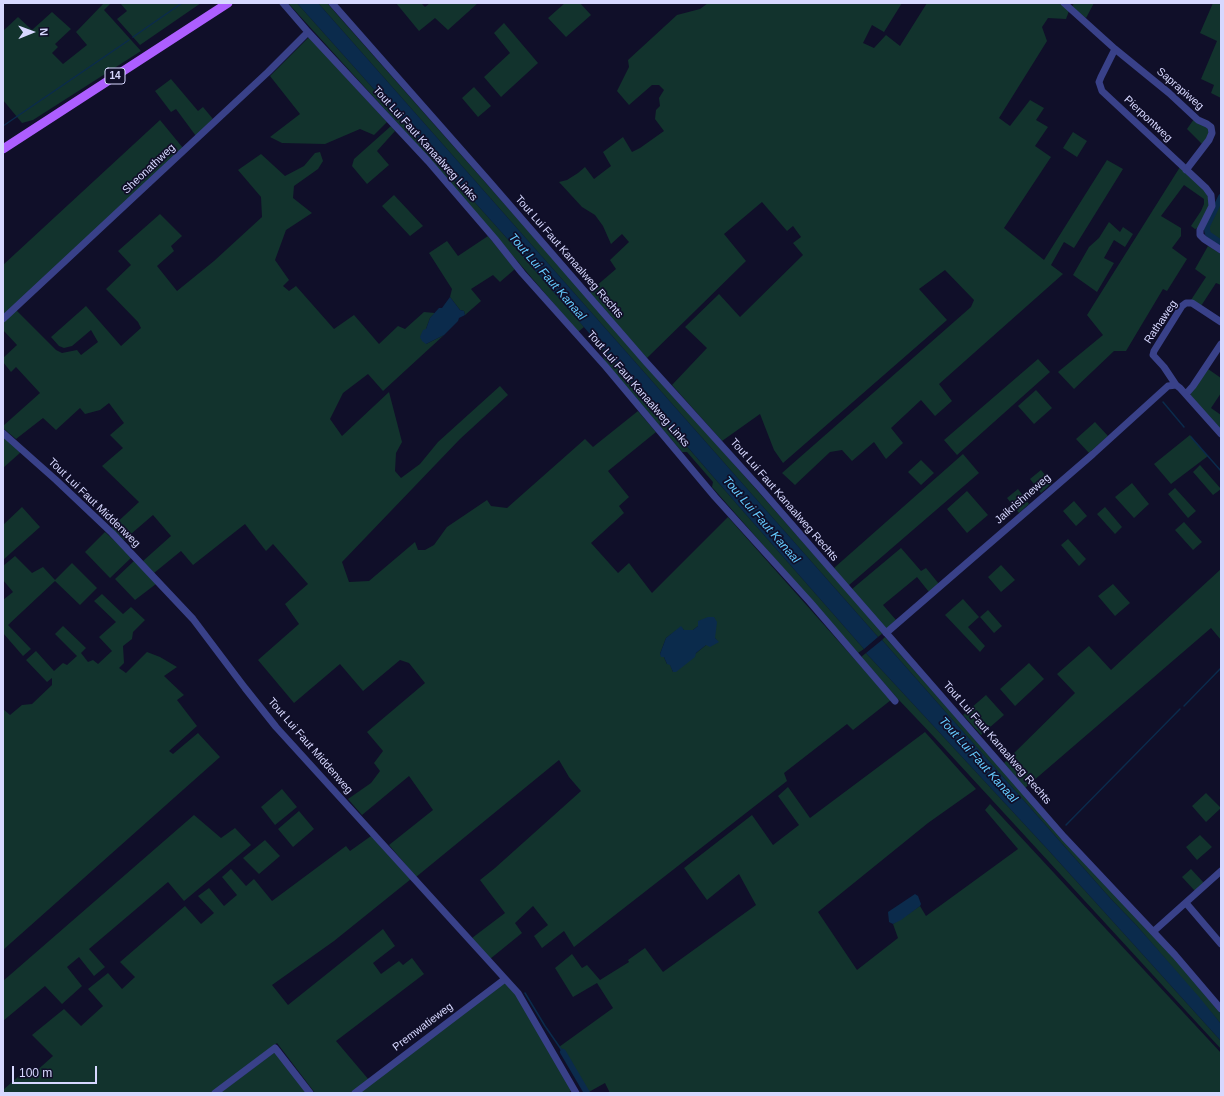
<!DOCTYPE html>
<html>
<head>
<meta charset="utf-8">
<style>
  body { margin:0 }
  #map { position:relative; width:1224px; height:1096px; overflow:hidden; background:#100f29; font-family:Arial,sans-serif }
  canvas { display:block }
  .frame { position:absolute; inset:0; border:4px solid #d7d8ff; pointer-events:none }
  .north { position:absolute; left:12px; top:12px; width:40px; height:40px; -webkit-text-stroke:3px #100f29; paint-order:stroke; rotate:89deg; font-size:11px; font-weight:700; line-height:16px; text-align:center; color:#d7d8ff }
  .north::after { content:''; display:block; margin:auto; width:14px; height:18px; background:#d7d8ff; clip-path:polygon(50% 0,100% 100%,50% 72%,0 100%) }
  .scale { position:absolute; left:12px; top:1066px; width:85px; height:18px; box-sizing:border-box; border:2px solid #d7d8ff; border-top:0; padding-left:5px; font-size:12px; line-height:14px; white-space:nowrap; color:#d7d8ff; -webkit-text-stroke:3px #100f29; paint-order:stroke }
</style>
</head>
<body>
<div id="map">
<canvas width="1224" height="1096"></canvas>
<div class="frame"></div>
<div class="north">N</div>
<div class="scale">100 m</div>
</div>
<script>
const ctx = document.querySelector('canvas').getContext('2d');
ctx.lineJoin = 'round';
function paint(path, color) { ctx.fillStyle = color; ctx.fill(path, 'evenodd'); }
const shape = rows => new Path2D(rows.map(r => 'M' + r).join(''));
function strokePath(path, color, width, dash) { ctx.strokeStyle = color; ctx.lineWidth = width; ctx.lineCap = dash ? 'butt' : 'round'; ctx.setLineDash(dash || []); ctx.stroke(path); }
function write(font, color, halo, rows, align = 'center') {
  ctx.font = font + ' Arial,sans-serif'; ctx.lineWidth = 3.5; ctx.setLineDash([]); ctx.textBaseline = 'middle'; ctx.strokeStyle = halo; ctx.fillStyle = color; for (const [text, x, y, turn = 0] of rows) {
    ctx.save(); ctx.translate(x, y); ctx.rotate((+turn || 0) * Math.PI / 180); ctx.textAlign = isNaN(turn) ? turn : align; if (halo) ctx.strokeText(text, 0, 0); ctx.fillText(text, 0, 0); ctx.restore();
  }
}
paint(shape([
  [104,3,111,3,104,10,141,51,33,120,22,123,3,100,3,31,18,17,32,30,52,12,71,29,55,44,58,47,52,53,63,64,87,45,76,32],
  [120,3,201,3,140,45,117,19,127,11],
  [288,3,297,3,513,245,584,327,578,332,431,160],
  [318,3,327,3,883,633,878,637],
  [396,3,421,3,425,7,430,3,478,3,448,30,435,18,419,31],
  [565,3,580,3,591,15,566,37,548,18],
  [708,3,902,3,884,32,872,25,863,43,874,48,886,35,900,46,927,3,1060,3,1069,11,1066,19,1048,18,1042,27,1047,41,999,118,1010,126,1030,100,1044,108,1036,120,1048,127,1035,146,1051,157,1004,228,1044,260,1107,160,1123,169,1074,248,1064,242,1051,265,1063,274,939,384,952,401,935,416,921,400,891,428,903,443,886,459,874,442,852,461,842,450,830,452,795,485,782,473,971,307,974,300,945,270,919,289,947,320,783,463,774,450,760,414,722,441,672,385,707,348,685,327,719,294,740,317,803,255,793,243,801,237,793,226,787,231,762,202,724,234,746,261,647,358,588,293,616,269,610,260,629,242,622,234,611,244,603,226,595,215,582,207,559,182,567,180,578,173,585,167,594,179,611,166,603,152,623,137,632,152,640,148,664,131,655,119,656,110,660,106,659,98,664,90,659,85,652,85,629,105,617,91,629,67,628,60,677,15,700,9],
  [1074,3,1094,3,1086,18,1072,7],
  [1213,3,1221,3,1221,98,1211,93,1214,85,1201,79,1217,41,1200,33],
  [504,23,538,63,501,97,484,77,510,53,494,33],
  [309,37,387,122,374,135,360,129,325,144,282,143,270,137,300,114,270,76],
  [171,79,198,111,203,107,213,119,196,136,176,109,171,112,155,91],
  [474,87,491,106,478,117,462,98],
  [1194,119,1209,128,1210,133,1203,145,1187,129],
  [160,120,183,148,3,316,3,265],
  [391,126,395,131,377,151,389,165,367,184,352,166,354,159],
  [1073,132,1087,141,1077,157,1063,148],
  [320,152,323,161,318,169,294,186,293,198,312,213,286,230,275,260,289,280,283,286,289,291,296,286,334,329,354,315,379,344,398,326,405,329,424,312,435,313,430,318,426,329,426,344,444,335,383,391,368,374,343,393,330,419,342,436,389,392,402,442,396,453,395,471,401,478,420,464,438,442,500,386,508,395,460,439,342,562,349,582,369,581,415,542,418,550,425,550,434,545,447,527,487,500,491,506,507,508,585,439,593,447,638,411,656,432,608,471,629,497,619,506,624,513,591,543,618,573,629,563,652,593,728,517,891,700,853,730,847,724,784,773,787,781,574,947,564,931,542,948,534,936,548,925,533,906,515,923,522,933,490,959,472,938,505,913,480,880,495,868,581,791,569,777,559,760,416,877,389,845,433,810,409,776,362,815,348,799,371,783,380,771,374,763,383,751,367,732,425,683,409,663,400,660,363,691,340,664,294,703,258,660,299,624,285,604,308,584,273,544,266,551,245,524,193,565,181,551,154,573,143,561,171,536,153,515,124,540,111,528,139,502,102,466,123,448,110,435,124,423,109,403,100,410,85,414,80,408,56,430,43,418,16,439,3,428,3,426,40,393,16,367,11,372,3,362,3,358,17,345,3,330,3,322,16,310,56,350,62,353,77,350,81,355,98,342,91,330,72,346,64,348,59,346,51,337,86,306,121,346,141,328,138,322,106,289,131,265,118,251,160,214,182,236,171,246,174,251,157,266,177,291,214,261,262,217,261,197,238,170,261,154,285,176,304,166,315,153],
  [698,626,715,630,715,638,718,642,706,645,673,672,670,664,667,664,664,657,660,654,666,638,681,627,684,630,688,631,693,630],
  [1180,167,1206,190,1210,204,1198,228,1195,229,1191,226,1201,211,1204,204,1204,199,1184,185,1161,216,1181,228,1181,236,1172,248,1187,259,1167,291,1163,289,1126,351,1114,351,1074,389,1058,372,1103,335,1087,315],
  [394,195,423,226,410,236,382,206],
  [1221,197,1221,243,1208,234,1207,230,1207,226],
  [1109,222,1120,232,1123,227,1133,234,1125,247,1114,240,1104,258,1114,263,1097,292,1073,275,1089,247,1099,238],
  [488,236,515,269,500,282,493,275,471,289,481,301,465,315,464,311,460,310,450,297,452,289,429,253,447,241,458,256],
  [1208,246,1221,254,1221,285,1216,283,1201,306,1191,300,1206,277,1195,269],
  [600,346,736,503,864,649,858,653,712,487,713,482,687,452,682,452,605,362],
  [1038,359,1050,372,957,455,944,440],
  [1208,369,1221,378,1221,393,1211,408,1221,415,1221,431,1191,396,1191,393],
  [1036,390,1052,408,1034,424,1018,406],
  [1095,422,1108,436,1089,453,1076,439],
  [1190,435,1208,456,1171,484,1154,464],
  [3,436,21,452,3,468],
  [963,454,979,473,848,586,834,568],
  [921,460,934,473,921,485,908,472],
  [1200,465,1221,489,1213,495,1193,472],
  [1041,470,1052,483,1041,493,1030,479],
  [1132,483,1149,504,1134,518,1115,497],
  [1175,488,1196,511,1188,518,1168,494],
  [1018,489,1029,504,1019,513,1007,498],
  [967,491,988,515,967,533,947,509],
  [1074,501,1087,516,1076,526,1063,511],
  [22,507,40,527,3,560,3,525],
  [1105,507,1122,527,1115,534,1097,514],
  [1184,522,1202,542,1193,550,1175,530],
  [105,532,132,557,110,578,85,552],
  [1068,539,1086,559,1079,566,1061,545],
  [901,548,921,571,926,568,939,584,929,592,917,577,883,605,896,620,886,629,852,589],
  [15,556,32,573,43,567,55,580,72,563,97,588,80,605,55,581,8,625,31,649,23,656,3,633,3,600,13,592,3,580,3,566],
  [134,561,156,584,135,600,115,579],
  [1001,565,1015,580,1001,592,988,577],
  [1221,569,1221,640,1211,628,1025,788,1004,763,1075,693,1057,674,1089,646,1111,670],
  [1113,584,1130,603,1115,616,1098,596],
  [102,594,123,614,131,607,145,620,133,632,132,639,123,646,124,663,119,668,126,673,147,652,160,657,177,667,164,676,184,695,177,700,197,726,169,751,173,754,198,733,220,757,3,950,3,709,10,715,22,705,32,704,52,685,52,678,47,682,26,660,36,651,54,671,63,663,67,665,77,656,55,634,63,626,86,648,81,653,88,662,93,660,98,664,112,651,99,637,116,622,94,601],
  [963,599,979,617,968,627,985,646,980,652,945,615],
  [988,610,1002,626,994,633,980,617],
  [885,637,1078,856,1170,952,1221,1014,1221,1024,1137,926,1110,898,882,640],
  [866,653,1051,853,1221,1041,1221,1049,935,738,898,699,861,657],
  [1029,663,1044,679,1015,706,1000,689],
  [986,695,1004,715,981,735,963,715],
  [925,732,976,789,928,823,818,912,857,970,898,938,893,924,920,906,926,916,1018,849,985,810,990,804,1221,1053,1221,1093,610,1093,605,1083,587,1093,559,1047,613,1008,597,983,573,997,555,968,572,954,582,968,587,965,600,980,629,962,628,960,645,948,663,972,756,905,739,874,707,900,684,868,752,815,773,845,799,825,778,796,788,787,810,818],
  [282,789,297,807,275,825,261,807],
  [1206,793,1221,808,1206,822,1192,806],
  [299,811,314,829,293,847,278,829],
  [194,815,221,838,235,828,251,845,184,901,168,882,89,949,105,967,94,976,79,957,67,967,82,986,62,1004,45,986,3,1021,3,981],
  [1200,835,1212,847,1197,860,1186,847],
  [371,836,411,879,334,941,272,985,288,1005,383,929,395,946,373,963,381,974,399,961,403,965,412,958,424,974,336,1041,369,1080,350,1093,315,1093,277,1043,211,1093,3,1093,3,1090,28,1068,33,1074,53,1056,32,1035,64,1009,81,1026,103,1006,88,989,108,973,122,989,135,977,120,962,185,906,201,924,214,913,198,896,209,888,224,906,237,895,222,877,231,869,246,886,254,879,272,901,346,846,350,851],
  [265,840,280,856,259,874,243,858],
  [1191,869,1204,883,1195,891,1182,877],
  [505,982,517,996,572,1090,568,1093,358,1093],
  [275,1052,307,1093,220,1093]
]), '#12332d');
paint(shape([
  [297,3,318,3,878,637,864,649,736,503,513,245],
  [450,297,460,310,464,311,465,315,459,318,458,321,444,335,426,344,422,341,420,337,423,330,426,329,430,318,439,308,442,308],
  [708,617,714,617,717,622,715,638,719,642,710,647,706,645,696,653,695,657,676,672,673,672,670,665,667,664,664,657,661,657,660,654,666,638,681,626,684,630,693,630,698,626,698,621],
  [882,640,1110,898,1137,926,1200,998,1221,1024,1221,1041,1051,853,866,653],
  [915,894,918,896,921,904,920,906,901,920,893,924,889,922,888,912]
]), '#0b2b4c');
strokePath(shape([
  [133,37,182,3],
  [3,126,129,40],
  [1163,402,1184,427],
  [1191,437,1221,471],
  [1184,706,1221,668],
  [1066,825,1180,709],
  [525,993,545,1026,563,1052]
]), '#0b2b4c', 1.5);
strokePath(shape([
  [1221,197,1207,226,1207,230,1208,234,1221,243],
  [563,1052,587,1093]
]), '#0b2b4c', 6);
strokePath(shape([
  [283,3,308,32,428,161,495,239,522,273,606,367,715,497,810,602,895,701],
  [332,3,488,180,646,362,760,488,1064,837,1175,955,1221,1009],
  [1064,3,1115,49,1101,77,1099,82,1102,91,1206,188,1211,195,1212,206,1200,230,1200,235,1204,239,1221,250],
  [1115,49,1169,93,1198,120,1207,124,1211,127,1212,133,1209,140,1186,170],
  [3,319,268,72,308,32],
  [1221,322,1192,303,1186,303,1182,306,1154,351,1153,355,1164,367,1176,385,1180,388,1221,434],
  [1186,394,1193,386,1221,344],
  [3,433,56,480,112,533,193,619,245,688,276,727,518,993,576,1093],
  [886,633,1093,454,1168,386,1176,385],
  [1186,903,1221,944],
  [1154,931,1221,871],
  [215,1093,275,1048,310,1093],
  [355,1093,505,979]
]), '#394189', 7);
strokePath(shape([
  [3,149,228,3]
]), '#ad5eff', 9);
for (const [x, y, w] of [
  [115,76,20]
]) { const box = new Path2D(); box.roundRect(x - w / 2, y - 8, w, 16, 3); ctx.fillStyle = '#100f29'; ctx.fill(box); strokePath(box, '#d7d8ff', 1); }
write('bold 10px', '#d7d8ff', null, [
  ["14",115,76]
]);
write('11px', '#d7d8ff', '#100f29', [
  ["Saprapiweg",1180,89,41],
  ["Pierpontweg",1148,119,43],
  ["Tout Lui Faut Kanaalweg Links",425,144,48],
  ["Sheonathweg",149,169,-43],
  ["Tout Lui Faut Kanaalweg Rechts",569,257,49],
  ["Rathaweg",1161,322,-56],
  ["Tout Lui Faut Kanaalweg Links",638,389,49],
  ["Jaikrishneweg",1023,499,-41],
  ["Tout Lui Faut Kanaalweg Rechts",784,500,49],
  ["Tout Lui Faut Middenweg",94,503,44],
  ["Tout Lui Faut Kanaalweg Rechts",997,743,49],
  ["Tout Lui Faut Middenweg",310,746,49],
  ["Premwatieweg",423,1027,-37]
]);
write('italic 12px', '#65ccff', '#100f29', [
  ["Tout Lui Faut Kanaal",547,277,49],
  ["Tout Lui Faut Kanaal",761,520,49],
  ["Tout Lui Faut Kanaal",978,760,48]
]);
</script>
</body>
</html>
